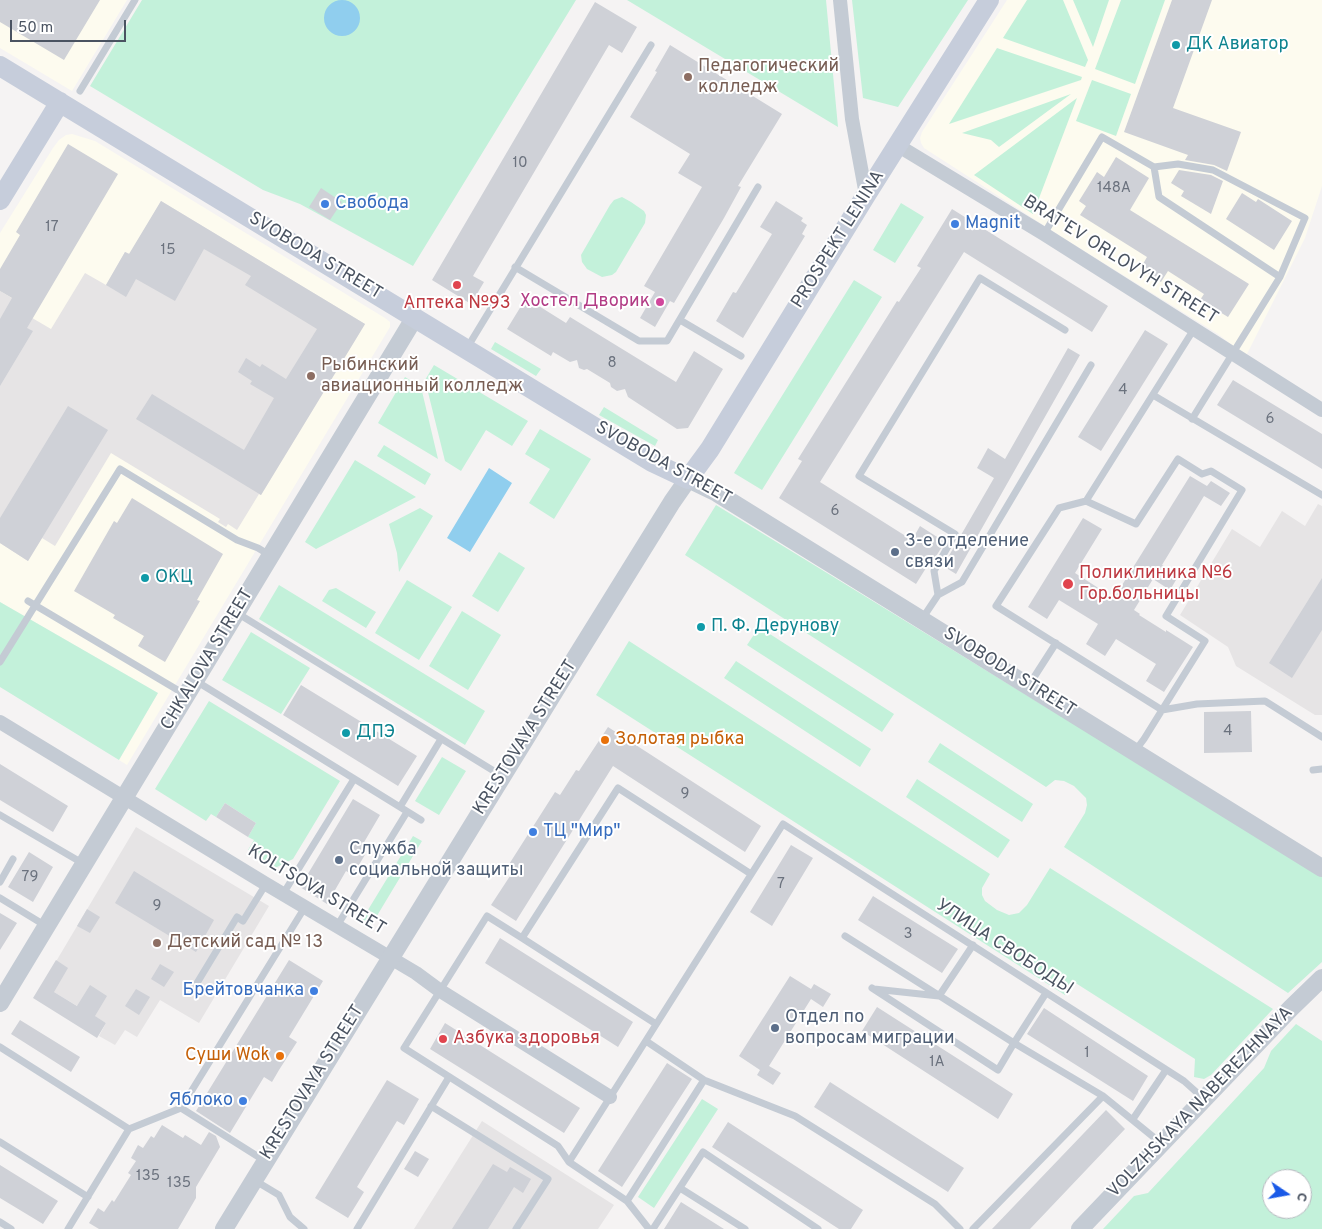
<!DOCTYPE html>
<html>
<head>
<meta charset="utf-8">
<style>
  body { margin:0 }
  #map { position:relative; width:1322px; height:1229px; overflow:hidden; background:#f5f3f3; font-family:Overpass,sans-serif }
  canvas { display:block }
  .north { position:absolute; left:1262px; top:1169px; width:50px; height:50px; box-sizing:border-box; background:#fff; border:1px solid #b7bac0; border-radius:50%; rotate:102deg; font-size:14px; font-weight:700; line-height:20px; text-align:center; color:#4a5361 }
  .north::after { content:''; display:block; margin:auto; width:18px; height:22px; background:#1a5ae7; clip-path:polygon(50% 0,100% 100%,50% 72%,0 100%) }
  .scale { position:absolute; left:10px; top:20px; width:116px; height:22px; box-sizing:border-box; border:2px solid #4a5361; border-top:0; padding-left:6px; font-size:15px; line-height:18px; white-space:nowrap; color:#4a5361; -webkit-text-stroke:4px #fff; paint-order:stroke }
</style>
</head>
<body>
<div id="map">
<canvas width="1322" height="1229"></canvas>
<div class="north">С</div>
<div class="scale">50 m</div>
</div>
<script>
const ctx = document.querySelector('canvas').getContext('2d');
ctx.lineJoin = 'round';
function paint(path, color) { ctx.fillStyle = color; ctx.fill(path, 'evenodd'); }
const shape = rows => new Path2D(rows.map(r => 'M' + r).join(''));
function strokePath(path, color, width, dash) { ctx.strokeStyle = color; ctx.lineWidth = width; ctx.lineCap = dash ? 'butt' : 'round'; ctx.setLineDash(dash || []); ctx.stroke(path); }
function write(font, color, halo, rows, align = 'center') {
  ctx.font = font + ' Overpass,sans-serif'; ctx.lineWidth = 4; ctx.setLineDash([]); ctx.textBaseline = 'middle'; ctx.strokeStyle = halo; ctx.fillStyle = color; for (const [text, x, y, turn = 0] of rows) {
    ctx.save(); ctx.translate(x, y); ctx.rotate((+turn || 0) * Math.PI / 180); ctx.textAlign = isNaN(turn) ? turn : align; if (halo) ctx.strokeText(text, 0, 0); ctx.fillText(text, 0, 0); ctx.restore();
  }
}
paint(shape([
  [0,0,127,0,72,91,0,48],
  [1007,0,1322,0,1322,186,1305,238,1246,356,1218,334,1062,237,924,148,921,143,920,138,922,132],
  [72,134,95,141,385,318,390,322,390,327,127,765,119,760,158,693,0,602,0,233,53,148,59,140,66,135]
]), '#fdfbef');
paint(shape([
  [161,201,365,324,261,495,259,494,237,530,228,524,226,527,218,522,220,519,111,453,55,546,42,538,28,561,0,543,0,291,25,306,22,312,51,329,85,273,106,285,125,252,130,254],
  [1318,504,1322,506,1322,715,1315,715,1236,666,1228,647,1180,615,1232,529,1260,547,1282,511,1305,526],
  [136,827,269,906,199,1023,160,1000,137,1037,125,1030,115,1045,99,1036,106,1023,42,985],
  [482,1121,614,1205,598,1229,414,1229]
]), '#e6e4e5');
paint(shape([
  [142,0,576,0,413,266,300,204,263,190,90,86],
  [627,0,826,0,838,127],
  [852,0,968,0,898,107,863,98],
  [1027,0,1063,0,1088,60,1085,67,1003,38],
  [1073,0,1109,0,1093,47],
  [1121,0,1165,0,1135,84,1095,69],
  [997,48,1082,77,1081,80,949,124],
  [1092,80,1131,94,1116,136,1076,121],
  [1071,94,999,147,991,140,962,133],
  [1077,98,1033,214,974,175],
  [622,197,631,202,644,211,646,215,645,223,616,272,612,275,602,277,587,269,582,262,581,255,610,205,614,200],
  [901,203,924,217,895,263,873,250],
  [854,280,882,297,762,490,734,473],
  [495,342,541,369,536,376,491,349],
  [434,365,528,421,512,446,486,430,461,471,445,461,425,380],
  [405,377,421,387,438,459,378,423],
  [604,407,658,440,655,446,599,415],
  [540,429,591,459,554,519,529,503,550,469,525,454],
  [384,445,431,474,425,485,377,456],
  [355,460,416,497,316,549,305,542],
  [716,505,1322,876,1322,962,1288,993,1064,847,1085,813,1087,805,1086,798,1074,786,1064,781,1055,780,1046,787,685,555],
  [420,508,433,516,399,572,397,553,389,524],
  [499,552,525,568,498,612,472,596],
  [407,580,452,607,419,660,375,633],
  [279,585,485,711,465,745,259,619],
  [336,588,376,612,366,628,322,601,329,590],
  [0,602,158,693,119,760,0,687],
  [462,611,501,635,468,690,429,666],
  [759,627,894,714,882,732,747,645],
  [251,632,310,668,281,714,222,680],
  [629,641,990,874,982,888,982,895,985,901,997,910,1009,915,1019,913,1027,905,1050,868,1273,1009,1211,1075,1204,1079,1194,1077,1195,1059,1074,982,1065,995,596,695],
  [736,661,871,749,860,767,724,678],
  [209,701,340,781,293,859,275,868,248,850,254,840,248,837,256,823,225,803,216,817,211,814,206,821,155,789],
  [940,743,1033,804,1022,822,928,762],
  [442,757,466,771,439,815,415,801],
  [917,779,1010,840,998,858,906,797],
  [413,836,422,841,369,929,360,923],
  [1296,1024,1322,1041,1322,1229,1103,1229,1134,1196,1148,1193,1264,1068,1271,1051],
  [1272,1179,1302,1179,1302,1209,1272,1209],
  [702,1099,718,1109,654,1208,638,1197]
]), '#c3f1da');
paint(shape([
  '324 18a18 18 0 1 1 36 0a18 18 0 1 1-36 0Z',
  [489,468,512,483,470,552,447,538]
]), '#90ceee');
paint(shape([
  [0,0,100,0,64,60,0,22],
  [1172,0,1212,0,1173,108,1241,132,1227,171,1214,165,1185,160,1188,155,1124,132],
  [595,2,637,27,622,53,609,45,473,276,484,282,471,304,432,280],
  [670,45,782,114,738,186,741,187,724,218,674,303,670,301,655,327,640,318,655,292,644,286,702,187,678,173,690,154,630,117,657,72,655,71],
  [68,144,118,174,27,328,33,331,0,386,0,319,12,298,0,291,0,269,20,235,16,232],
  [1116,157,1149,178,1130,210,1249,284,1228,317,1200,300,1204,294,1168,271,1161,282,1140,269,1147,257,1080,215,1086,206,1079,201,1097,172,1104,177],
  [1179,170,1211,175,1223,181,1211,214,1181,196,1184,191,1171,183],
  [321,188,342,202,330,220,309,207],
  [1242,193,1256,202,1258,199,1292,221,1274,250,1226,219],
  [161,201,365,324,261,495,136,419,152,394,244,450,274,398,250,384,252,381,238,372,246,358,260,367,262,364,286,379,317,329,245,285,251,276,204,249,175,301,136,279,126,297,106,285,125,252,129,254],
  [776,201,803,218,801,221,807,225,802,234,805,236,743,338,716,321,733,292,736,293,772,234,760,227],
  [952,209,1108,306,1092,332,964,252,820,482,912,540,920,526,945,542,933,561,931,560,916,584,779,498,802,461,798,459,897,301,899,302,921,268,917,266],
  [526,298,566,323,570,317,676,382,694,351,723,369,688,428,677,429,628,397,625,389,617,391,611,387,610,383,587,369,584,370,579,368,577,360,570,362,553,352,551,356,507,329],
  [1145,330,1168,344,1101,451,1078,437],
  [1068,348,1080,355,956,574,943,566,994,478,977,468,988,448,1005,459],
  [1233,380,1322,434,1322,469,1217,405],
  [68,406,108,430,28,561,0,543,0,518],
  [1190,476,1207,486,1211,481,1230,493,1221,506,1204,496,1162,565,1179,575,1170,590,1153,579,1134,610,1140,614,1139,615,1166,632,1166,630,1193,647,1164,692,1146,681,1156,664,1116,639,1105,656,1086,644,1098,624,1059,600,1047,619,1028,607,1083,518,1102,529,1075,573,1114,598],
  [132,498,223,554,197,600,200,601,165,662,138,646,144,636,113,618,115,615,74,591,114,521,117,523],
  [1322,578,1322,630,1292,678,1269,663],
  [301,685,417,756,398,786,283,715],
  [1251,711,1252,752,1204,753,1204,712],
  [608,727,761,826,745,852,613,766,516,921,491,905,512,873,506,869,555,792,560,795,576,770,579,771],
  [0,764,68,806,53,832,0,800],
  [353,799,380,815,363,844,369,848,353,875,346,871,327,904,300,887],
  [225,803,256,823,248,837,216,817],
  [791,845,813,858,772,926,750,912],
  [29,852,53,867,33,902,8,887],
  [134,871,214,920,196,952,115,903],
  [873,896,958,949,942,973,858,920],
  [87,909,100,917,90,933,77,926],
  [0,913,17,923,0,950],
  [500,938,633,1022,618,1047,485,963],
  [56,960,68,968,54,992,77,1006,90,985,107,996,95,1016,106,1023,97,1038,33,998],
  [289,960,323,981,289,1037,297,1042,279,1070,272,1082,264,1077,230,1133,196,1111],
  [160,964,174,972,164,987,151,979],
  [790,976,811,989,814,984,831,994,823,1007,811,999,769,1066,781,1073,773,1085,757,1075,760,1070,739,1056],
  [136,989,150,997,139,1015,125,1006],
  [877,1007,1013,1094,998,1119,862,1031],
  [1044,1008,1148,1076,1133,1101,1027,1034],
  [20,1020,80,1057,71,1072,11,1034],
  [445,1023,580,1108,564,1133,430,1049],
  [667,1063,692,1079,622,1187,598,1171],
  [387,1080,419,1099,404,1125,397,1121,357,1187,364,1192,348,1218,315,1198],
  [830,1082,964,1168,948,1192,814,1107],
  [1106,1110,1125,1129,1030,1229,992,1229],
  [728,1122,863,1210,851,1229,839,1229,712,1147],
  [162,1125,183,1138,185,1135,201,1145,209,1132,216,1136,220,1147,196,1187,196,1198,178,1229,99,1229,89,1223,98,1208,104,1212,112,1200,114,1202,131,1175,128,1173,136,1161,131,1158,138,1145,143,1148,151,1136,154,1138],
  [415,1151,429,1159,418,1177,404,1169],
  [493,1164,507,1172,510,1167,531,1179,523,1193,514,1187,488,1229,452,1229],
  [0,1165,58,1201,43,1224,0,1198],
  [681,1202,724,1229,664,1229]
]), '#cfd1d7');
strokePath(shape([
  [80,91,135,0],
  [1154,167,1178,164,1213,170,1305,218,1280,277],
  [1044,234,1102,137,1154,167,1159,197,1280,277,1192,419],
  [515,267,639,341,667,341,758,187],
  [680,320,741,356],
  [467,348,651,45],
  [1153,395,1322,495],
  [1086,501,1194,329],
  [938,595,962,582,1091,365],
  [28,601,186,695],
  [237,613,502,776],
  [922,619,938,595,934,571,955,534,859,476,980,278,1065,330],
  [0,662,120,469,237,540,258,548,271,556],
  [196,681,421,820],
  [1029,685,1056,643],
  [1135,751,1144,739,1162,710,1205,641,1166,616,1242,490,1211,471,1202,474,1178,459,1136,524,1086,501,1059,508,996,606,1162,710,1197,704,1265,701,1322,737],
  [1313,770,1322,769],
  [400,807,441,739],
  [0,815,84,864],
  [0,882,13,859],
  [283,894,354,779],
  [0,898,46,926],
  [337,926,407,812],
  [845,936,1014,1043,1046,993],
  [522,938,487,916,404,1048,558,1146,569,1162,627,1201,649,1229],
  [194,988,237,917,243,921,266,884],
  [872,988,998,1070,1014,1043,1103,1096,1162,1144],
  [874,989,939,996,973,945],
  [656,1024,522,938,618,788,751,874],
  [646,1041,704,1080,795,1116,935,1204,960,1229],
  [0,1047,129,1129],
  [431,1106,548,1179,516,1229],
  [181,1108,265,1161],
  [1133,1119,1166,1070],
  [0,1142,88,1197],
  [569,1162,783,824,1184,1081,1203,1098],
  [254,1180,279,1195,290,1217,304,1229],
  [680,1188,745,1229],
  [627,1201,704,1080],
  [0,1222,11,1229],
  [68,1229,129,1129,181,1108,305,907],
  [357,1229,449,1077],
  [653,1229,703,1152,818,1229],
  [973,1229,1103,1096]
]), '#c4cbd4', 7);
strokePath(shape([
  [840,0,852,119,866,195],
  [897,145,1044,234,1322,410],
  [0,722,266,884,416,973,439,990,610,1097]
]), '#c4cbd4', 14);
strokePath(shape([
  [0,1003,415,317],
  [224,1229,561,681,672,502,688,479,717,493,1322,868],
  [1080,1229,1291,1008,1322,978]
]), '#c4cbd4', 18);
strokePath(shape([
  [0,66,652,462,688,479,710,449,866,195,989,0],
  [0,200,60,102]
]), '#c6cddb', 20);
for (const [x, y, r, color] of [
  [1176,45,5,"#0f9aa8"],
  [688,77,5,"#8d6e63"],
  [325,204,5,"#3f7fe0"],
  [955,224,5,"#3f7fe0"],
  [457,285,5,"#e0444e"],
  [660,302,5,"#d1479c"],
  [311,376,5,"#8d6e63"],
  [895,552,5,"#5c6f8a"],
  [145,578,5,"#0f9aa8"],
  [1068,584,6,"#e0444e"],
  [701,627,5,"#0f9aa8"],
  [346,733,5,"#0f9aa8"],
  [605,740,5,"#e8710a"],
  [533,832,5,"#3f7fe0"],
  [339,860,5,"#5c6f8a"],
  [157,943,5,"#8d6e63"],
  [314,991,5,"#3f7fe0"],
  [775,1028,5,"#5c6f8a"],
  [443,1039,5,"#e0444e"],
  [280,1056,5,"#e8710a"],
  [243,1101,5,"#3f7fe0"]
]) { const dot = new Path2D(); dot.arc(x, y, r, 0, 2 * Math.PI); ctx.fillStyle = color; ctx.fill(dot); strokePath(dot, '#fff', 2); }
write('15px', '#6b727e', null, [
  ["10",520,164],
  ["148А",1114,189],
  ["17",52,228],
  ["15",168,251],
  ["8",612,364],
  ["4",1123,391],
  ["6",1270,420],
  ["6",835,512],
  ["4",1228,732],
  ["9",685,795],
  ["79",30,878],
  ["7",781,885],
  ["9",157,907],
  ["3",908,935],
  ["1",1087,1054],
  ["1А",937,1063],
  ["135",148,1177],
  ["135",179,1184]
]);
write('18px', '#0d838f', '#fff', [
  ["ДК Авиатор",1186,45],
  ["ОКЦ",155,578],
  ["П. Ф. Дерунову",711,627],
  ["ДПЭ",356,733]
], 'left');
write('18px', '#785e54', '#fff', [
  ["Педагогический",698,67],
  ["колледж",698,88],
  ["Рыбинский",321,366],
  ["авиационный колледж",321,387],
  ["Детский сад № 13",167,943]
], 'left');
write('18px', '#366cbe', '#fff', [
  ["Свобода",335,204],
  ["Magnit",965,224],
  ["ТЦ \"Мир\"",543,832],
  ["Брейтовчанка",304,991,"right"],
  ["Яблоко",233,1101,"right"]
], 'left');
write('18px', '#4a5361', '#fff', [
  ["PROSPEKT LENINA",839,240,-58],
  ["SVOBODA STREET",315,257,31],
  ["BRAT'EV ORLOVYH STREET",1120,261,32],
  ["SVOBODA STREET",663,464,29],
  ["CHKALOVA STREET",208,660,-59],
  ["SVOBODA STREET",1009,673,32],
  ["KRESTOVAYA STREET",526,738,-58],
  ["KOLTSOVA STREET",316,891,31],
  ["УЛИЦА СВОБОДЫ",1004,948,33],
  ["KRESTOVAYA STREET",313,1083,-58],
  ["VOLZHSKAYA NABEREZHNAYA",1201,1103,-46]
]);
write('18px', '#b23c85', '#fff', [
  ["Хостел Дворик",650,302]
], 'right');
write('18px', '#be3a42', '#fff', [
  ["Аптека №93",457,304,"center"],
  ["Поликлиника №6",1079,574],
  ["Гор.больницы",1079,595],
  ["Азбука здоровья",453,1039]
], 'left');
write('18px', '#4e5e75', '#fff', [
  ["3-е отделение",905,542],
  ["связи",905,563],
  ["Служба",349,850],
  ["социальной защиты",349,871],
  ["Отдел по",785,1018],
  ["вопросам миграции",785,1039]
], 'left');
write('18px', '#c56008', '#fff', [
  ["Золотая рыбка",615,740],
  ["Суши Wok",270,1056,"right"]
], 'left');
</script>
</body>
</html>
